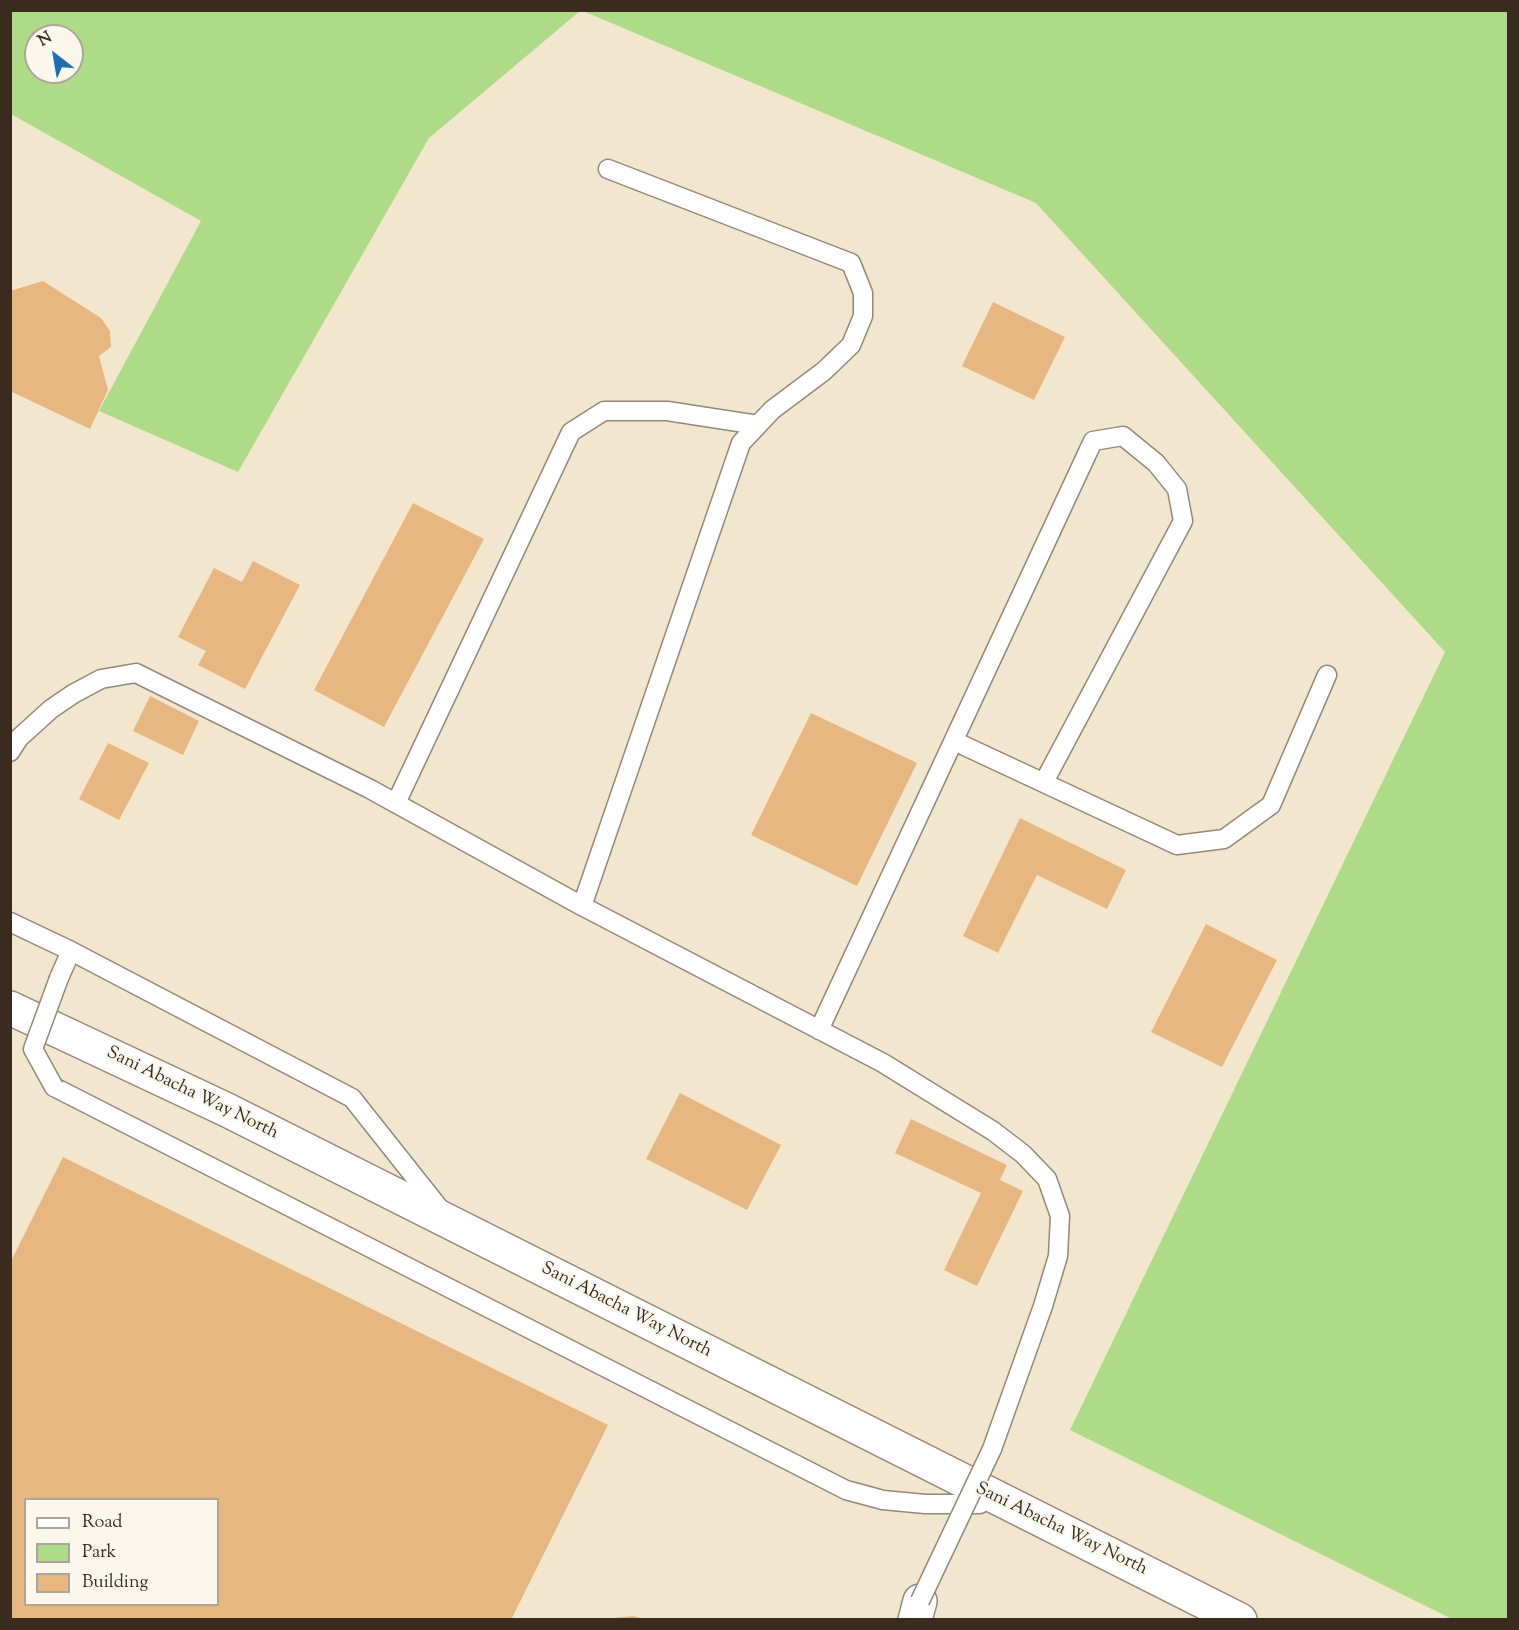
<!DOCTYPE html>
<html>
<head>
<meta charset="utf-8">
<style>
  body { margin:0 }
  #map { position:relative; width:1519px; height:1630px; overflow:hidden; background:#f2e7ce; font-family:"Sorts Mill Goudy",serif }
  canvas { display:block }
  .frame { position:absolute; inset:0; border:12px solid #3b2a1e; pointer-events:none }
  .legend { position:absolute; left:24px; top:1498px; width:195px; height:108px; box-sizing:border-box; background:#fbf7ec; border:2px solid #aea59a; margin:0; padding:8px 10px; list-style:none; font-size:18px; color:#3b2a1e }
  .legend li { display:flex; align-items:center; gap:12px; height:30px }
  .legend b { width:30px; border:2px solid #aea59a }
  .north { position:absolute; left:24px; top:24px; width:60px; height:60px; box-sizing:border-box; background:#fbf7ec; border:2px solid #aea59a; border-radius:50%; rotate:329deg; font-size:16px; font-weight:700; line-height:24px; text-align:center; color:#3b2a1e }
  .north::after { content:''; display:block; margin:auto; width:21px; height:27px; background:#1f6fb2; clip-path:polygon(50% 0,100% 100%,50% 72%,0 100%) }
</style>
</head>
<body>
<div id="map">
<canvas width="1519" height="1630"></canvas>
<div class="frame"></div>
<ul class="legend">
<li><b style="height:8px;background:#fff"></b>Road</li>
<li><b style="height:16px;background:#addb88"></b>Park</li>
<li><b style="height:16px;background:#e7b781"></b>Building</li>
</ul>
<div class="north">N</div>
</div>
<script>
const ctx = document.querySelector('canvas').getContext('2d');
ctx.lineJoin = 'round';
function paint(path, color) { ctx.fillStyle = color; ctx.fill(path, 'evenodd'); }
const shape = rows => new Path2D(rows.map(r => 'M' + r).join(''));
function strokePath(path, color, width, dash) { ctx.strokeStyle = color; ctx.lineWidth = width; ctx.lineCap = dash ? 'butt' : 'round'; ctx.setLineDash(dash || []); ctx.stroke(path); }
function write(font, color, halo, rows, align = 'center') {
  ctx.font = font + ' "Sorts Mill Goudy",serif'; ctx.lineWidth = 4.5; ctx.setLineDash([]); ctx.textBaseline = 'middle'; ctx.strokeStyle = halo; ctx.fillStyle = color; for (const [text, x, y, turn = 0] of rows) {
    ctx.save(); ctx.translate(x, y); ctx.rotate((+turn || 0) * Math.PI / 180); ctx.textAlign = isNaN(turn) ? turn : align; if (halo) ctx.strokeText(text, 0, 0); ctx.fillText(text, 0, 0); ctx.restore();
  }
}
paint(shape([
  [11,10,580,10,580,11,429,138,238,472,99,411,201,221,11,114],
  [36,36,72,36,72,72,36,72],
  [583,11,1508,11,1508,1619,1452,1619,1070,1430,1445,652,1036,203]
]), '#addb88');
paint(shape([
  [43,281,101,318,110,331,111,347,99,356,108,390,90,429,10,391,10,291],
  [993,302,1065,337,1034,400,962,366],
  [413,503,484,539,384,727,314,690],
  [253,561,300,585,245,689,198,665,206,651,178,637,214,568,242,582],
  [150,696,199,721,183,755,133,731],
  [811,713,917,763,857,886,751,835],
  [108,743,149,763,119,820,79,799],
  [1020,818,1126,870,1107,909,1037,875,998,953,963,936],
  [1206,924,1277,960,1222,1067,1151,1032],
  [680,1093,781,1145,747,1210,646,1159],
  [911,1119,1007,1165,1000,1180,1023,1191,977,1286,944,1270,981,1193,895,1153],
  [63,1157,608,1425,511,1620,10,1620,10,1263],
  [26,1500,218,1500,218,1604,26,1604],
  [633,1616,647,1620,614,1620,614,1618]
]), '#e7b781');
const lane = shape([
  [954,741,1177,845,1224,839,1271,805,1327,675],
  [10,752,19,738,51,709,73,694,101,679,136,673,370,789,582,906,883,1063,993,1131,1023,1154,1047,1179,1060,1216,1058,1256,1043,1306,992,1449],
  [396,803,571,432,604,411,667,411,758,425],
  [582,906,741,443,772,410,824,371,851,345,863,316,863,293,851,263,608,169],
  [10,922,71,951,59,978],
  [71,951,352,1098,440,1209],
  [819,1030,1093,441,1123,436,1156,463,1177,489,1183,521,1044,782],
  [54,1087,846,1490,883,1500,925,1504,980,1504]
]);
const street = shape([
  [915,1620,920,1601]
]);
const highway = shape([
  [10,1008,227,1110,1240,1620]
]);
strokePath(lane, '#968876', 21);
strokePath(street, '#968876', 36);
strokePath(highway, '#968876', 36);
strokePath(lane, '#fff', 18);
strokePath(street, '#fff', 33);
strokePath(highway, '#fff', 33);
const laneBridge = shape([
  [54,1087,33,1049,59,978],
  [920,1601,992,1449]
]);
strokePath(laneBridge, '#968876', 21, []);
strokePath(laneBridge, '#fff', 18);
write('18px', '#3b2a1e', '#fbf7ec', [
  ["Sani Abacha Way North",192,1094,26],
  ["Sani Abacha Way North",626,1311,27],
  ["Sani Abacha Way North",1061,1530,26]
]);
</script>
</body>
</html>
